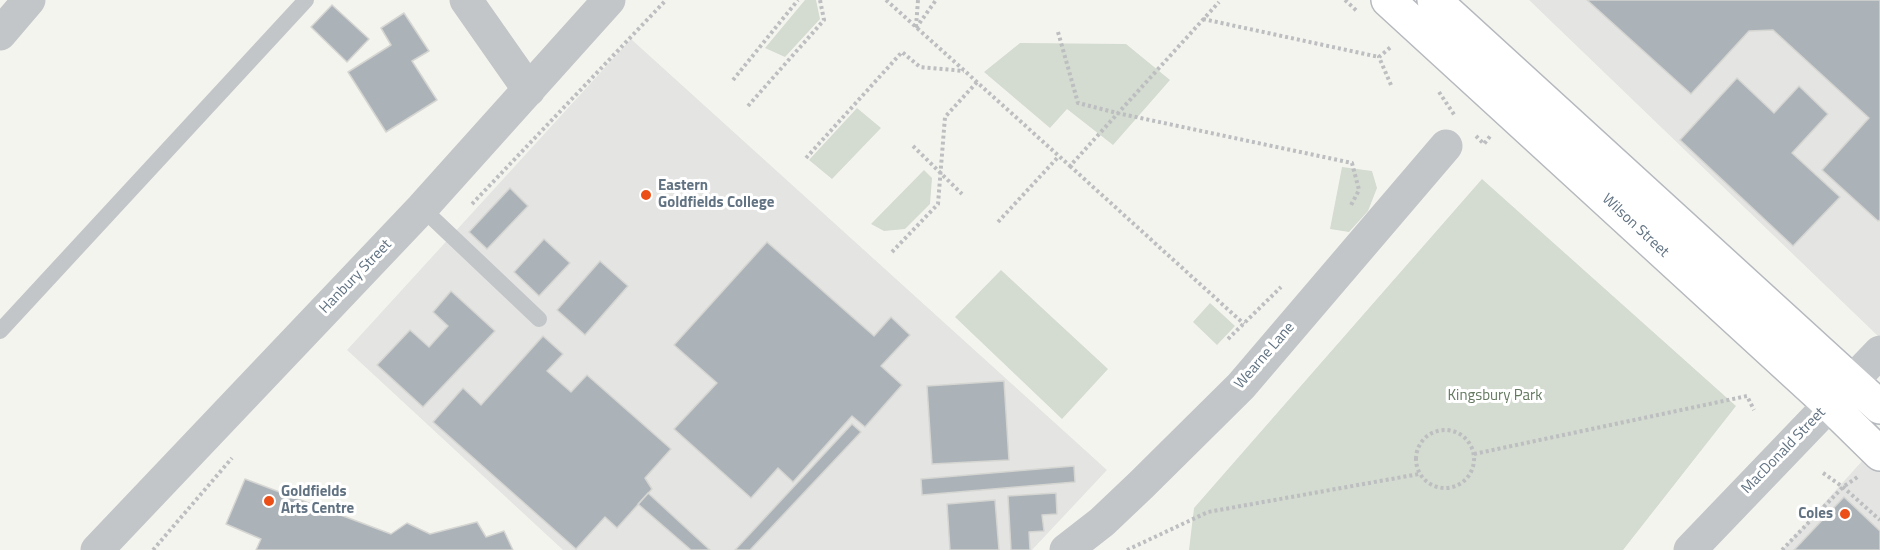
<!DOCTYPE html>
<html>
<head>
<meta charset="utf-8">
<style>
  body { margin:0 }
  canvas { display:block; background:#f4f4ef }
</style>
</head>
<body>
<canvas width="1880" height="550"></canvas>
<script>
const ctx = document.querySelector('canvas').getContext('2d');
ctx.lineJoin = 'round';
function paint(path, color) { ctx.fillStyle = color; ctx.fill(path, 'evenodd'); }
const shape = rows => new Path2D(rows.map(r => 'M' + r).join(''));
function strokePath(path, color, width, dash) { ctx.strokeStyle = color; ctx.lineWidth = width; ctx.lineCap = dash ? 'butt' : 'round'; ctx.setLineDash(dash || []); ctx.stroke(path); }
function write(font, color, halo, rows, align = 'center') {
  ctx.font = font + ' "Titillium Web",sans-serif'; ctx.lineWidth = 6; ctx.setLineDash([]); ctx.textBaseline = 'middle'; ctx.strokeStyle = halo; ctx.fillStyle = color; for (const [text, x, y, turn = 0] of rows) {
    ctx.save(); ctx.translate(x, y); ctx.rotate((+turn || 0) * Math.PI / 180); ctx.textAlign = isNaN(turn) ? turn : align; if (halo) ctx.strokeText(text, 0, 0); ctx.fillText(text, 0, 0); ctx.restore();
  }
}
paint(shape([
  [1529,0,1880,0,1880,338],
  [631,39,1107,470,1032,550,563,550,347,350],
  [1880,441,1880,550,1782,550]
]), '#e4e5e3');
paint(shape([
  [805,0,816,0,820,19,785,57,765,48],
  [1020,43,1126,44,1170,80,1113,145,1067,109,1050,128,984,72],
  [857,108,881,128,832,179,809,160],
  [1342,167,1372,171,1377,188,1368,211,1349,232,1330,229],
  [924,170,932,178,930,204,905,229,884,231,871,224],
  [1482,179,1736,406,1623,550,1189,550,1194,508],
  [1001,270,1108,369,1062,419,955,317],
  [1210,303,1235,326,1217,345,1193,322]
]), '#d4dbd0');
const building = shape([
  [1587,0,1880,0,1880,220,1878,221,1822,170,1869,118,1773,30,1749,31,1691,94,1587,0],
  [332,5,369,39,347,62,311,27,332,5],
  [404,13,429,51,412,61,437,100,386,132,348,72,391,45,381,28,404,13],
  [1737,78,1774,113,1799,86,1828,114,1792,153,1840,197,1793,246,1680,140,1737,78],
  [510,188,528,206,487,249,469,232,510,188],
  [544,239,570,263,539,296,514,272,544,239],
  [767,242,874,336,891,317,910,335,881,366,902,385,865,427,852,416,793,482,778,468,751,498,674,429,717,383,674,345,767,242],
  [600,261,628,286,585,335,557,310,600,261],
  [451,291,495,331,423,407,377,365,410,330,429,347,448,326,433,312,451,291],
  [543,336,563,354,547,371,571,392,587,375,671,449,645,478,652,489,617,528,605,517,576,549,433,422,463,388,481,405,543,336],
  [1004,381,1009,460,932,464,927,386,1004,381],
  [852,424,861,432,750,550,735,550,852,424],
  [1074,466,1075,482,922,495,921,479,1074,466],
  [245,479,391,534,407,523,430,534,477,522,486,537,504,531,513,550,256,550,261,539,226,524,245,479],
  [648,493,710,550,691,550,638,504,648,493],
  [1056,493,1057,514,1042,515,1044,531,1029,532,1030,550,1011,550,1008,496,1056,493],
  [1844,497,1880,531,1880,550,1794,550,1844,497],
  [995,500,999,550,950,550,947,504,995,500]
]);
paint(building, '#abb2b8');
strokePath(building, '#d5d5d2', 1.5);
const secondary = shape([
  [1388,0,1829,404,1880,454],
  [1434,0,1880,407]
]);
strokePath(secondary, '#b5b9be', 36);
strokePath(shape([
  [886,0,1070,166,1219,2],
  [1345,0,1358,12],
  [1203,19,1379,57],
  [916,27,918,0],
  [916,28,936,0],
  [1058,32,1078,103,1117,113,1352,163,1359,190,1350,207],
  [733,80,798,0],
  [1391,85,1379,57,1392,46],
  [1439,92,1455,116],
  [748,106,824,20,820,0],
  [1476,136,1484,144,1491,135],
  [913,146,962,194],
  [806,158,902,52,920,67,964,71],
  [1070,166,1244,324],
  [472,204,666,0],
  [998,222,1059,156],
  [892,252,938,204,945,117,977,82],
  [1228,339,1281,287],
  '1416 459a29 29 0 1 1 58 0a29 29 0 1 1-58 0Z',
  [1474,454,1747,396,1754,410],
  [1823,473,1843,487,1880,520],
  [153,550,232,458],
  [1127,550,1208,512,1419,474],
  [1782,550,1843,487,1859,476]
]), '#bcbec0', 4, [3, 3]);
strokePath(shape([
  [422,208,539,319],
  [0,331,306,0]
]), '#c3c6c9', 16);
strokePath(shape([
  [466,0,529,90],
  [0,34,29,0],
  [97,550,422,208,609,0],
  [1066,550,1102,522,1141,485,1241,386,1446,146],
  [1690,550,1880,352]
]), '#c3c6c9', 33);
strokePath(secondary, '#fff', 33);
for (const [x, y, r, color] of [
  [646,195,6,"#eb4f17"],
  [269,501,6,"#eb4f17"],
  [1845,514,6,"#eb4f17"]
]) { const dot = new Path2D(); dot.arc(x, y, r, 0, 2 * Math.PI); ctx.fillStyle = color; ctx.fill(dot); strokePath(dot, '#fff', 2); }
write('bold 15px', '#617282', '#fff', [
  ["Eastern",658,186],
  ["Goldfields College",658,203],
  ["Goldfields",281,492],
  ["Arts Centre",281,509],
  ["Coles",1833,514,"right"]
], 'left');
write('15px', '#617282', '#fff', [
  ["Wilson Street",1635,226,43],
  ["Hanbury Street",356,277,-46],
  ["Wearne Lane",1265,356,-49],
  ["MacDonald Street",1784,451,-46]
]);
write('15px', '#647960', '#fff', [
  ["Kingsbury Park",1495,396]
]);
</script>
</body>
</html>
